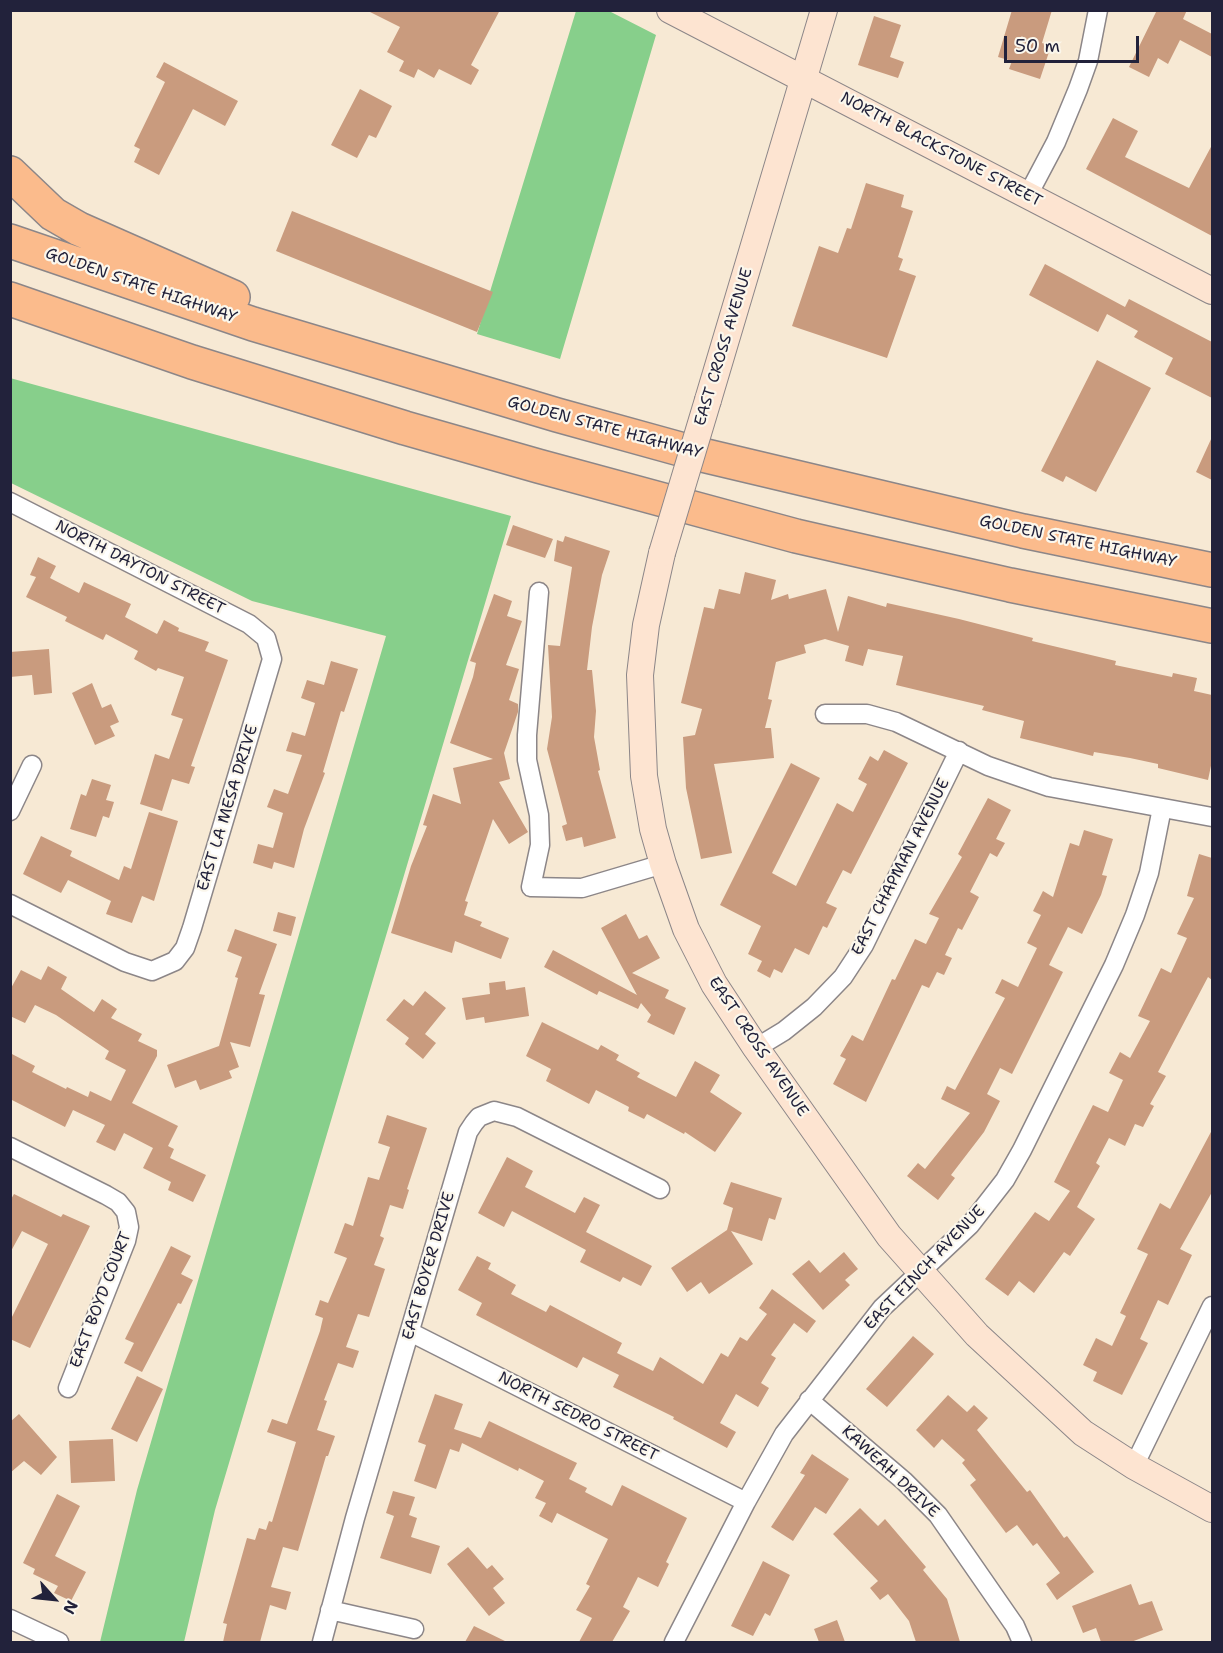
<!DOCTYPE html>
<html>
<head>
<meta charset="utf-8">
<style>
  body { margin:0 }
  #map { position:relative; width:1223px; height:1653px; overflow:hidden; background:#f7e9d4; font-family:"Shantell Sans",sans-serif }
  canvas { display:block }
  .frame { position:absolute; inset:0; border:12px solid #22223b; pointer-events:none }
  .north { position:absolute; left:24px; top:1569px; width:60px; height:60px; -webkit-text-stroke:4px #fbf7ec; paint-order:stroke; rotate:117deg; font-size:16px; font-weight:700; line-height:24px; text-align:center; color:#22223b }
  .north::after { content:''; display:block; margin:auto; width:21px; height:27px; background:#22223b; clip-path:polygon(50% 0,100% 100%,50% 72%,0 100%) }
  .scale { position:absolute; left:1004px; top:36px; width:135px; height:27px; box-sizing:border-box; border:3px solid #22223b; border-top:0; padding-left:8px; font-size:18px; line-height:21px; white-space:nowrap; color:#22223b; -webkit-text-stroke:4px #fbf7ec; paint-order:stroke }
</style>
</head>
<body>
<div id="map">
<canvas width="1223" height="1653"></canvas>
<div class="frame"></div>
<div class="north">N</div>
<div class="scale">50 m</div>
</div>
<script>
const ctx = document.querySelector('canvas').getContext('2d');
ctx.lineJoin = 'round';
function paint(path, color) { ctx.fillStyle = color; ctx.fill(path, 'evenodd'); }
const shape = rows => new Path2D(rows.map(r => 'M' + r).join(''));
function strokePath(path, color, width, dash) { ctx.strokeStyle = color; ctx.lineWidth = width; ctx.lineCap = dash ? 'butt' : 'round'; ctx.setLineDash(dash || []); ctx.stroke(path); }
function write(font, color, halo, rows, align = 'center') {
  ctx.font = font + ' "Shantell Sans",sans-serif'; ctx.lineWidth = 4.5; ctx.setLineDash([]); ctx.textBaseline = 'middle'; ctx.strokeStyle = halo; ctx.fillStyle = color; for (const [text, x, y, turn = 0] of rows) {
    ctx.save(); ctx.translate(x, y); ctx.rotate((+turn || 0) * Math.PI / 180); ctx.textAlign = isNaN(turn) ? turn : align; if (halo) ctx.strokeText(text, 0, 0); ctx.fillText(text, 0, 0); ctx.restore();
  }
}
paint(shape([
  [576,11,609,11,656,35,560,359,477,334],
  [10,378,511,516,215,1510,184,1642,100,1642,137,1490,386,636,252,601,11,483]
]), '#87cf8b');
paint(shape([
  [366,10,500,10,471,65,479,70,471,85,439,69,434,78,418,69,414,78,399,71,404,61,387,52,400,27],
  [1012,10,1052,10,1042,43,1051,46,1040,79,1009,69,1012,61,998,57],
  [1157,10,1187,10,1183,19,1212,34,1212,57,1180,40,1168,64,1158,58,1149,77,1129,67],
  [874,16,901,25,890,57,904,62,898,78,858,65],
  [164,62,238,101,225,126,193,109,159,175,134,162,140,149,134,146,165,82,156,77],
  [360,89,392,106,376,138,369,135,357,158,331,145],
  [1113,118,1138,131,1125,157,1189,188,1212,145,1212,236,1086,169],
  [866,183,904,195,901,207,913,211,898,257,903,259,899,270,916,276,887,358,792,326,819,246,838,253,847,228,851,229],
  [292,211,493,292,477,332,276,251],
  [1045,264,1125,307,1129,299,1212,342,1212,398,1165,374,1173,358,1134,337,1138,331,1107,314,1098,332,1029,295],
  [1097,360,1151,388,1096,492,1066,476,1063,482,1041,471],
  [1212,437,1212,480,1196,472],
  [513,525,553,539,545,558,506,545],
  [565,536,610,551,602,575,592,627,587,670,592,670,596,711,594,737,600,770,598,771,616,838,584,847,582,837,566,841,562,826,567,824,547,749,552,717,548,645,560,646,572,567,554,561,557,540,563,542],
  [38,557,56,566,50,578,79,593,84,582,131,604,125,617,157,634,164,620,179,628,178,631,209,642,205,651,228,660,191,766,195,767,189,784,172,779,162,811,140,804,155,754,169,759,183,719,171,715,184,677,158,668,156,671,134,659,138,651,106,634,103,640,65,621,67,617,26,597,36,577,30,575],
  [745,572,776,580,771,600,788,594,789,599,826,589,838,632,848,596,886,607,887,603,959,619,1033,638,1032,641,1116,661,1115,665,1172,677,1173,673,1197,678,1194,691,1212,695,1212,761,1208,780,1158,768,1158,764,1130,758,1094,752,1093,756,1020,738,1024,721,982,710,984,706,896,685,903,656,868,649,863,666,845,661,849,646,825,639,804,645,806,653,776,662,768,699,772,700,765,728,771,728,774,758,714,764,732,853,701,859,686,788,683,737,695,735,702,709,681,703,704,607,714,609,719,589,740,594],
  [494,594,512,601,507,616,522,621,506,665,519,669,509,700,518,704,518,712,504,753,510,779,499,782,528,832,509,844,493,819,465,901,468,902,464,915,482,922,480,926,509,938,501,959,455,941,452,953,391,933,411,866,427,826,423,825,433,794,461,804,453,768,493,759,450,743,473,677,476,663,470,661],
  [49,649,52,693,34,695,32,675,10,677,10,652],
  [331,661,358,669,344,712,341,711,323,772,325,773,304,829,294,868,274,862,272,869,253,863,258,844,273,848,283,813,267,807,274,789,288,794,302,755,286,751,292,732,305,736,315,703,301,698,307,680,324,685],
  [92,683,102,708,111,704,119,722,110,726,115,736,95,745,72,693],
  [884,750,908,763,851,874,843,870,826,903,837,908,827,928,823,926,809,955,795,948,782,973,774,969,770,978,757,971,762,961,748,954,761,926,720,905,791,763,820,778,772,873,796,886,837,803,853,812,867,784,858,779,870,756,878,761],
  [92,779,111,785,106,800,114,802,109,818,103,816,96,837,70,829,81,794,86,796],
  [988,798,1011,810,996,839,1005,843,997,857,990,853,970,892,979,897,962,930,958,928,945,955,952,958,944,975,937,972,929,988,922,985,866,1102,833,1084,846,1059,840,1056,852,1035,863,1041,892,979,895,980,915,939,926,944,939,918,929,914,962,857,958,854],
  [149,812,178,821,154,901,142,896,132,923,106,914,111,901,68,880,61,893,23,874,41,836,72,851,70,856,119,880,124,866,131,869],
  [1084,830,1113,839,1102,875,1107,876,1101,895,1082,934,1068,927,1049,965,1063,972,1012,1074,1000,1068,987,1094,1000,1101,984,1132,951,1175,955,1178,938,1200,907,1176,918,1163,925,1169,970,1113,941,1099,947,1086,955,1090,1005,998,995,993,1002,979,1018,987,1037,948,1027,943,1041,915,1033,911,1043,891,1053,897,1070,843,1079,846],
  [1199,854,1212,858,1212,980,1208,977,1158,1072,1166,1076,1150,1104,1154,1106,1143,1127,1135,1124,1125,1146,1109,1138,1096,1163,1100,1166,1077,1207,1095,1219,1070,1256,1064,1252,1034,1293,1019,1281,1008,1296,985,1279,1035,1212,1049,1221,1070,1191,1054,1182,1093,1105,1108,1112,1123,1080,1109,1073,1120,1052,1130,1058,1150,1021,1138,1016,1161,968,1171,973,1187,938,1177,934,1194,898,1187,896],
  [278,912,296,917,291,936,273,931],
  [626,914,639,939,647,935,660,958,632,973,669,990,665,998,686,1008,674,1035,647,1022,651,1015,641,1003,638,1009,599,991,597,995,544,967,553,950,637,995,601,928],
  [235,929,277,944,259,994,265,995,250,1047,230,1042,239,1067,229,1071,232,1078,200,1090,196,1080,175,1088,167,1065,219,1046,238,978,235,977,242,957,227,951],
  [48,966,67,977,61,989,94,1012,102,999,117,1009,111,1018,142,1034,138,1041,157,1050,157,1056,132,1103,178,1126,168,1146,174,1149,170,1158,206,1175,193,1202,168,1190,171,1182,143,1168,153,1148,124,1133,115,1151,96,1142,105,1125,73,1110,65,1127,10,1099,10,1053,35,1066,32,1072,66,1089,67,1087,88,1097,90,1091,111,1101,126,1070,105,1059,109,1051,56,1015,35,1005,25,1023,10,1016,10,990,21,970,41,980],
  [505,981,506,990,525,987,529,1016,485,1023,484,1017,466,1020,462,998,490,994,489,983],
  [425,991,446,1008,425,1034,436,1043,423,1059,405,1044,409,1038,386,1020,404,999,413,1006],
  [542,1022,598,1050,601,1045,619,1055,616,1060,640,1073,637,1077,676,1097,695,1061,720,1075,710,1092,742,1113,715,1152,685,1132,684,1134,647,1114,644,1119,628,1111,629,1107,596,1090,589,1104,546,1081,551,1069,526,1056],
  [387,1115,427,1128,407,1189,409,1190,403,1209,390,1205,380,1236,384,1238,374,1265,385,1269,369,1317,358,1314,346,1347,359,1351,353,1368,338,1363,324,1400,327,1401,317,1430,335,1436,328,1456,326,1456,298,1551,283,1547,271,1587,291,1592,286,1610,270,1605,260,1642,223,1642,227,1624,223,1623,247,1538,255,1540,259,1528,266,1530,269,1521,272,1522,296,1442,267,1432,272,1419,287,1424,320,1331,323,1318,315,1315,320,1300,328,1303,347,1258,334,1253,345,1223,353,1226,368,1177,379,1180,390,1147,378,1143],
  [1212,1130,1212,1192,1180,1249,1192,1255,1168,1305,1158,1300,1140,1339,1148,1343,1122,1395,1093,1381,1097,1372,1083,1365,1096,1338,1112,1346,1126,1316,1120,1313,1148,1254,1137,1249,1160,1203,1170,1209],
  [507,1157,533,1171,525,1187,575,1213,584,1197,600,1205,586,1232,652,1266,641,1286,623,1277,620,1282,580,1262,586,1250,512,1211,504,1227,478,1213],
  [731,1182,782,1198,775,1220,769,1218,762,1241,731,1231,753,1264,709,1294,701,1282,687,1292,671,1268,727,1230,733,1208,723,1204],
  [14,1194,61,1217,63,1214,90,1226,30,1348,10,1339,10,1321,48,1244,22,1231,10,1253,10,1201],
  [171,1246,191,1256,181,1274,193,1280,181,1304,178,1303,142,1372,124,1363,134,1343,125,1339],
  [844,1252,858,1269,845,1280,850,1285,823,1310,792,1274,809,1260,820,1273],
  [477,1256,491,1263,488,1269,516,1285,511,1294,546,1312,550,1305,622,1343,617,1353,653,1371,660,1357,703,1384,721,1353,728,1357,740,1337,747,1341,767,1314,759,1308,772,1289,816,1321,807,1333,794,1323,771,1355,776,1358,761,1383,769,1388,758,1407,736,1394,720,1423,736,1432,727,1448,673,1419,674,1417,613,1387,619,1375,583,1357,577,1368,476,1315,482,1303,458,1290],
  [913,1336,934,1354,887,1407,866,1389],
  [137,1376,163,1389,137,1442,111,1429],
  [435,1394,463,1404,454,1429,481,1438,489,1421,577,1463,569,1479,587,1488,585,1492,612,1506,622,1485,687,1518,666,1562,669,1564,658,1587,638,1577,623,1607,630,1611,612,1642,579,1642,592,1618,576,1610,590,1586,586,1584,608,1539,557,1513,552,1523,539,1516,546,1503,535,1498,544,1481,519,1468,518,1471,462,1443,459,1452,450,1449,436,1489,414,1481,426,1445,418,1442],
  [948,1395,967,1412,974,1405,988,1418,977,1430,1027,1492,1030,1490,1064,1538,1067,1536,1094,1572,1057,1600,1046,1584,1060,1573,1037,1543,1033,1546,1017,1525,1006,1533,970,1485,976,1480,962,1463,965,1460,942,1439,934,1448,916,1430],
  [19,1414,57,1457,41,1475,24,1461,10,1473,10,1422],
  [113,1439,115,1481,71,1483,69,1441],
  [812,1454,849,1479,826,1514,815,1507,793,1541,771,1527,805,1475,800,1473],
  [393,1491,415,1497,409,1515,417,1518,411,1537,440,1546,431,1574,380,1558,394,1516,386,1513],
  [57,1494,80,1506,55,1556,86,1572,71,1601,54,1593,58,1586,33,1574,35,1569,23,1563],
  [860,1508,878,1526,885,1519,926,1567,923,1570,947,1599,960,1642,916,1642,909,1621,888,1594,880,1600,870,1588,878,1581,833,1534],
  [468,1547,487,1569,492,1565,504,1579,493,1588,505,1603,489,1616,447,1564],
  [763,1561,790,1575,770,1616,765,1613,753,1636,731,1626],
  [1131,1584,1139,1605,1152,1601,1163,1630,1131,1642,1101,1642,1096,1628,1083,1633,1072,1606],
  [837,1620,845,1642,819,1642,814,1629],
  [474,1626,507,1642,465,1642]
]), '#c99b7e');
const street = shape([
  [1028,195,1056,142,1078,89,1088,61,1098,10],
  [10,502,249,624,266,638,272,659,192,928,185,948,175,961,152,971,125,962,10,904],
  [539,592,527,735,527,760,539,815,540,845,531,887,582,888,663,864],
  [825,714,867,714,896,722,988,766,1049,787,1212,817],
  [10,811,32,765],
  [756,1048,784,1031,814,1007,843,977,864,945,959,751],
  [10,1147,106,1195,118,1202,126,1212,129,1227,126,1241,68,1388],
  [410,1332,746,1502],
  [809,1400,904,1481,938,1515,1015,1626,1022,1642],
  [1134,1466,1212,1306],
  [330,1610,414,1629],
  [10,1619,59,1642],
  [322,1642,355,1518,468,1132,474,1123,479,1117,494,1111,517,1117,660,1189],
  [674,1642,746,1502,784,1434,882,1308,970,1225,1005,1180,1022,1150,1114,965,1135,915,1149,873,1162,808]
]);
const secondary = shape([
  [670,10,1212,291],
  [708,400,824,10],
  [662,553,646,625,640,675,644,776,653,829,663,864,686,929,714,984,756,1048,889,1236,977,1335,1083,1433,1134,1466,1212,1509]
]);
const highway = shape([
  [10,173,53,214,79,229,233,297],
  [10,241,253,324,557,415,698,454,1023,531,1212,570],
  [10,299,192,362,405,428,538,466,796,536,1010,585,1212,626]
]);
strokePath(street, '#8c8688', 21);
strokePath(secondary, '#8c8688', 28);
strokePath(highway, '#8c8688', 36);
strokePath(street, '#fff', 18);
strokePath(secondary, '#fde4d1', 26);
strokePath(highway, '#fbbb8c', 33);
const secondaryBridge = shape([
  [662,553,708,400]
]);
strokePath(secondaryBridge, '#8c8688', 28, []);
strokePath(secondaryBridge, '#fde4d1', 26);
write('16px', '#22223b', '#fbf7ec', [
  ["NORTH BLACKSTONE STREET",941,150,28],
  ["GOLDEN STATE HIGHWAY",141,286,19],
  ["EAST CROSS AVENUE",724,347,-73],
  ["GOLDEN STATE HIGHWAY",605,428,15],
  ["GOLDEN STATE HIGHWAY",1078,542,12],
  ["NORTH DAYTON STREET",140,568,27],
  ["EAST LA MESA DRIVE",228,808,-73],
  ["EAST CHAPMAN AVENUE",901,867,-63],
  ["EAST CROSS AVENUE",758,1047,56],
  ["EAST BOYER DRIVE",429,1266,-74],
  ["EAST FINCH AVENUE",925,1268,-46],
  ["EAST BOYD COURT",101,1300,-69],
  ["NORTH SEDRO STREET",578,1417,27],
  ["KAWEAH DRIVE",890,1472,43]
]);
</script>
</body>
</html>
